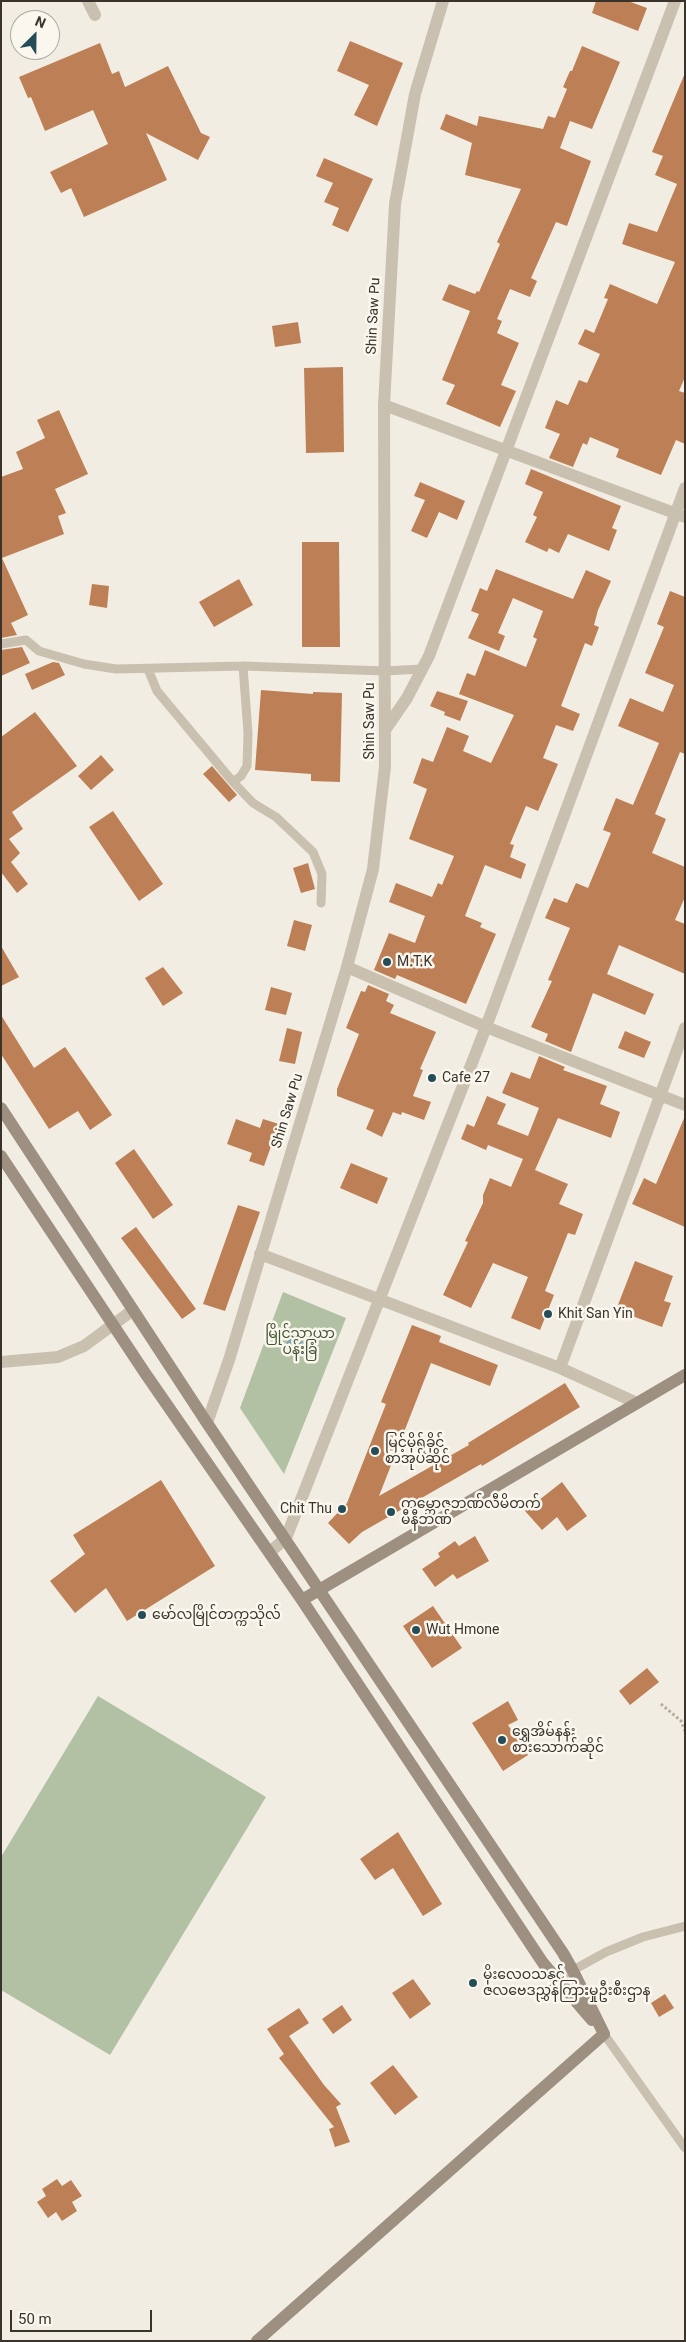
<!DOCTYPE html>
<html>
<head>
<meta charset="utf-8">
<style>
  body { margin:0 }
  #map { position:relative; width:686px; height:2342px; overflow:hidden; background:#f2ede2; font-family:Roboto,sans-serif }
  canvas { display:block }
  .frame { position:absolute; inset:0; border:2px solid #39332c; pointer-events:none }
  .north { position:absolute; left:10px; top:10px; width:50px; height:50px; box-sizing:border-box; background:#faf7ef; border:1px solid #ada9a1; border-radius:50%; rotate:23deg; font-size:14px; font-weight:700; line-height:20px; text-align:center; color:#39332c }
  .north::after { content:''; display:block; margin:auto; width:18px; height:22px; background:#244d58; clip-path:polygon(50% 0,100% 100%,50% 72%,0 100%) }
  .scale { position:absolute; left:10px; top:2310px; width:142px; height:22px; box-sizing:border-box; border:2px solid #39332c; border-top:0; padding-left:6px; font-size:15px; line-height:18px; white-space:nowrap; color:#39332c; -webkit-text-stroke:4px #faf7ef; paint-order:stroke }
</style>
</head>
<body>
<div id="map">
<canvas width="686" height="2342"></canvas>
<div class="frame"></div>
<div class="north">N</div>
<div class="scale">50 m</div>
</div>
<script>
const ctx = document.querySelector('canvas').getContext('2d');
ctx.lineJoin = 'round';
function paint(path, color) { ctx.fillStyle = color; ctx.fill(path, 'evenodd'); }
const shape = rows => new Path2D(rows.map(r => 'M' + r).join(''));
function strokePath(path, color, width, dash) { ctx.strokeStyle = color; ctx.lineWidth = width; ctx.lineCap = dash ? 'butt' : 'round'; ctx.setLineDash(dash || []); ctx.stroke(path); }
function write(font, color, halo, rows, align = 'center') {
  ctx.font = font + ' Roboto,"Noto Sans Myanmar",sans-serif'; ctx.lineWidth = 5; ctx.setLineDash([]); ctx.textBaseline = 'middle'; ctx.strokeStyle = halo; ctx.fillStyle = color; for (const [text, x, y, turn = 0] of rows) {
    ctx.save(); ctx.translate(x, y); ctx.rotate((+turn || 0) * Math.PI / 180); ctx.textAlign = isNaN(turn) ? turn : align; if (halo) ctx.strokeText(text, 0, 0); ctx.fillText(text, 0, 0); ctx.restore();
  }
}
paint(shape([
  [283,1292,346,1318,284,1474,240,1408],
  [98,1696,266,1797,110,2055,1,1990,1,1857]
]), '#b2c1a3');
paint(shape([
  [290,1339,301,1340,308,1347,316,1346,311,1350,309,1360,304,1354,289,1352,287,1349,285,1344]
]), '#83a5ae');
paint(shape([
  [596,1,628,1,647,8,638,31,592,13],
  [350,41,403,63,377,126,354,115,369,85,337,71],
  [100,43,112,74,119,71,125,87,168,66,201,133,210,137,198,160,146,133,167,180,84,217,71,188,61,193,50,172,108,144,93,110,45,131,31,97,28,98,19,77],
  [582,46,620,62,592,129,570,121,560,148,591,161,567,226,556,222,531,278,537,281,530,297,510,289,497,319,502,321,497,333,519,343,501,385,516,391,500,427,446,404,455,385,442,380,470,311,442,300,449,284,475,294,477,291,479,292,500,244,497,242,521,189,465,175,472,143,440,129,446,114,477,126,479,116,543,129,548,116,555,118,567,89,563,87,570,71,572,71],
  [685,73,685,377,679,391,685,393,685,444,676,440,661,475,616,457,619,449,590,437,587,445,583,443,573,467,549,458,560,434,545,428,556,400,568,405,579,380,587,383,600,354,578,344,585,329,594,333,608,299,604,298,610,284,657,304,675,262,622,244,629,223,657,232,677,184,655,175,663,156,652,152],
  [324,158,373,179,348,232,332,225,339,208,324,202,333,183,316,176],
  [298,322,301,343,275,347,272,326],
  [343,367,344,452,306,453,304,368],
  [59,410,88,474,55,489,66,513,58,516,64,534,2,558,28,615,11,623,17,635,1,638,1,477,23,469,16,452,45,438,37,420],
  [531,469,621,506,612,528,617,530,609,551,568,534,559,553,549,548,547,552,525,542,537,517,533,515,543,492,525,484],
  [420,482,465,501,457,520,439,512,427,538,411,531,425,500,414,496],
  [302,542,339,542,340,647,302,647],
  [496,569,573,599,586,570,611,581,598,610,594,625,599,627,592,646,585,643,561,706,580,714,573,731,556,725,543,758,558,764,538,811,526,806,510,844,514,845,510,857,526,864,521,879,485,865,465,916,482,923,480,927,496,934,466,1004,397,975,395,979,374,970,389,933,415,943,425,916,389,902,396,883,432,897,438,883,442,885,454,856,409,839,427,789,413,783,422,758,433,762,447,727,469,736,463,751,491,763,514,715,459,694,467,673,475,676,485,650,526,667,537,639,533,637,543,611,513,598,498,633,505,636,499,651,468,638,479,614,471,611,480,588,487,591],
  [239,579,253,605,214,627,199,602],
  [92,584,109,586,107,608,89,605],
  [670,591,685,597,685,754,680,752,655,814,666,819,652,853,685,867,685,897,675,920,685,924,685,974,619,945,607,974,654,994,645,1015,593,993,571,1052,545,1041,548,1034,531,1027,552,981,548,980,570,928,545,918,554,898,567,903,576,883,588,888,611,833,603,830,616,798,633,805,659,743,618,726,630,698,663,712,674,685,645,673,664,627,657,624],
  [22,647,30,663,1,676,1,650],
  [53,662,59,663,65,675,32,690,25,674],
  [261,690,313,694,313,692,342,693,340,782,311,781,311,774,255,770],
  [437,691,468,701,460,721,444,715,445,712,430,706],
  [35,712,77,766,12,812,23,829,9,839,20,853,11,862,28,884,17,893,1,872,1,737],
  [101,755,114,770,91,790,78,776],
  [212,766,237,795,229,802,203,774],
  [113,811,163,884,139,901,89,827],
  [308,863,315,889,301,893,293,868],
  [294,920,312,925,305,951,287,946],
  [1,946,19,977,1,986],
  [163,967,183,993,163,1006,145,978],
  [368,985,389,994,386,1001,394,1005,390,1013,436,1032,420,1069,423,1070,413,1096,431,1102,424,1120,402,1112,401,1115,393,1112,382,1137,366,1129,374,1110,337,1096,337,1089,359,1034,346,1028,361,991,365,992],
  [271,987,292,993,286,1015,265,1010],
  [1,1015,34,1068,65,1047,112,1115,90,1130,78,1111,49,1129,1,1054],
  [287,1028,302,1032,295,1064,279,1061],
  [625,1031,651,1042,644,1058,618,1048],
  [539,1056,565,1067,563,1070,607,1086,600,1104,620,1112,611,1138,558,1118,535,1170,568,1184,559,1204,583,1214,575,1235,568,1233,545,1291,554,1295,540,1330,511,1318,528,1277,493,1263,471,1308,443,1295,468,1242,465,1241,483,1203,483,1195,490,1178,511,1187,523,1159,488,1145,486,1150,461,1139,467,1124,474,1127,487,1096,506,1104,497,1124,528,1136,539,1108,502,1093,511,1072,530,1079],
  [685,1116,685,1227,632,1204,644,1178,656,1184],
  [236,1119,260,1128,263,1119,279,1124,264,1166,249,1161,252,1153,227,1144],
  [134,1149,173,1205,153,1219,115,1163],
  [351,1163,388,1178,377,1204,340,1188],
  [238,1205,260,1212,225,1311,203,1304],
  [136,1227,196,1309,182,1319,121,1238],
  [635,1261,673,1276,664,1301,671,1303,662,1327,616,1310],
  [412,1325,441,1336,439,1342,498,1365,490,1386,431,1363,379,1496,469,1445,468,1443,565,1383,580,1407,482,1466,481,1464,362,1532,349,1544,328,1523,347,1503,386,1404,381,1402],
  [161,1480,215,1566,127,1621,106,1588,75,1613,50,1581,85,1554,73,1535],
  [562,1482,587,1516,567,1531,557,1517,542,1530,525,1511],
  [475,1536,489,1561,457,1579,453,1574,435,1587,422,1569,440,1557,438,1553,455,1541,459,1546],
  [433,1606,462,1648,432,1668,403,1626],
  [647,1668,659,1682,630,1705,619,1691],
  [508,1701,518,1720,508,1725,528,1755,503,1771,472,1723],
  [398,1832,442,1904,423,1916,393,1868,375,1880,360,1859],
  [413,1979,431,2004,410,2019,392,1993],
  [665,1994,674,2008,659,2017,651,2003],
  [342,2005,352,2020,333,2034,322,2019],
  [299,2008,309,2023,289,2036,324,2085,341,2104,336,2107,350,2142,335,2147,329,2129,334,2127,279,2058,284,2054,267,2029],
  [393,2065,418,2097,395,2115,370,2083],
  [57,2179,62,2186,71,2180,82,2196,72,2202,77,2211,62,2221,56,2212,48,2218,37,2202,46,2196,42,2189]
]), '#bd7f56');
strokePath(shape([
  [661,1704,681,1721,685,1731]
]), '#b6aa99', 3, [2.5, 2.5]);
strokePath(shape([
  [1,644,26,640,39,651,84,664,116,669,243,666,385,671,422,669],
  [148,669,157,691,233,782,253,803,276,817,313,852,322,874,321,903],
  [233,782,241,776,247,766,248,733,243,666],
  [557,1979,606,1952,643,1937,685,1926],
  [604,2034,685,2148]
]), '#cac0af', 9);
strokePath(shape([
  [88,1,95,15],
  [384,405,685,517],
  [385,730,407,698,429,656,675,1],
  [347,967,486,1027,685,1105],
  [260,1254,560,1368,637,1403],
  [1,1362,58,1357,84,1346,133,1310],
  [560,1368,685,1028],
  [207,1423,229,1360,347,967,373,869,385,767,384,405,395,204,415,94,443,1],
  [270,1552,286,1538,486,1027,685,488]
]), '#cac0af', 12);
strokePath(shape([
  [1,1108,207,1423,563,1953,572,1969,604,2034],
  [1,1156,145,1373,302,1600,543,1963,592,2020],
  [302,1600,685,1375],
  [257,2341,604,2034]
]), '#9e9080', 12);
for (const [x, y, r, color] of [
  [387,962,5,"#244d58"],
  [432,1078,5,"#244d58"],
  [548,1314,5,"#244d58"],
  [375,1451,5,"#244d58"],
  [342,1509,5,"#244d58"],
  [391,1512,5,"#244d58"],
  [142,1615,5,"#244d58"],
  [416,1630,5,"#244d58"],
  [502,1740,5,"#244d58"],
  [473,1983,5,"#244d58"]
]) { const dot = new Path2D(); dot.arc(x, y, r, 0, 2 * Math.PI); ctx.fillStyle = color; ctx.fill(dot); strokePath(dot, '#faf7ef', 2); }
write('14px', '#39332c', '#faf7ef', [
  ["Shin Saw Pu",374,316,-87],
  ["Shin Saw Pu",370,721,-90],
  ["Shin Saw Pu",288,1111,-73]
]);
write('14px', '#39332c', '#faf7ef', [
  ["M.T.K",397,962],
  ["Cafe 27",442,1078],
  ["Khit San Yin",558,1314],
  ["မြင့်မိုရ်ခိုင်",385,1443],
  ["စာအုပ်ဆိုင်",385,1459],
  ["ကမ္ဘောဇဘဏ်လီမိတက်",401,1504],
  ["မီနီဘဏ်",401,1520],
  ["Chit Thu",332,1509,"right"],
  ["မော်လမြိုင်တက္ကသိုလ်",152,1615],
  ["Wut Hmone",426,1630],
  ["ရွှေအိမ်နန်း",512,1732],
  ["စားသောက်ဆိုင်",512,1748],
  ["မိုးလေဝသနှင့်",483,1975],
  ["ဇလဗေဒညွှန်ကြားမှုဦးစီးဌာန",483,1991]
], 'left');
write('14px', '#435632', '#faf7ef', [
  ["မြိုင်သာယာ",300,1334],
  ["ပန်းခြံ",300,1350]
]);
</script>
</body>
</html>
